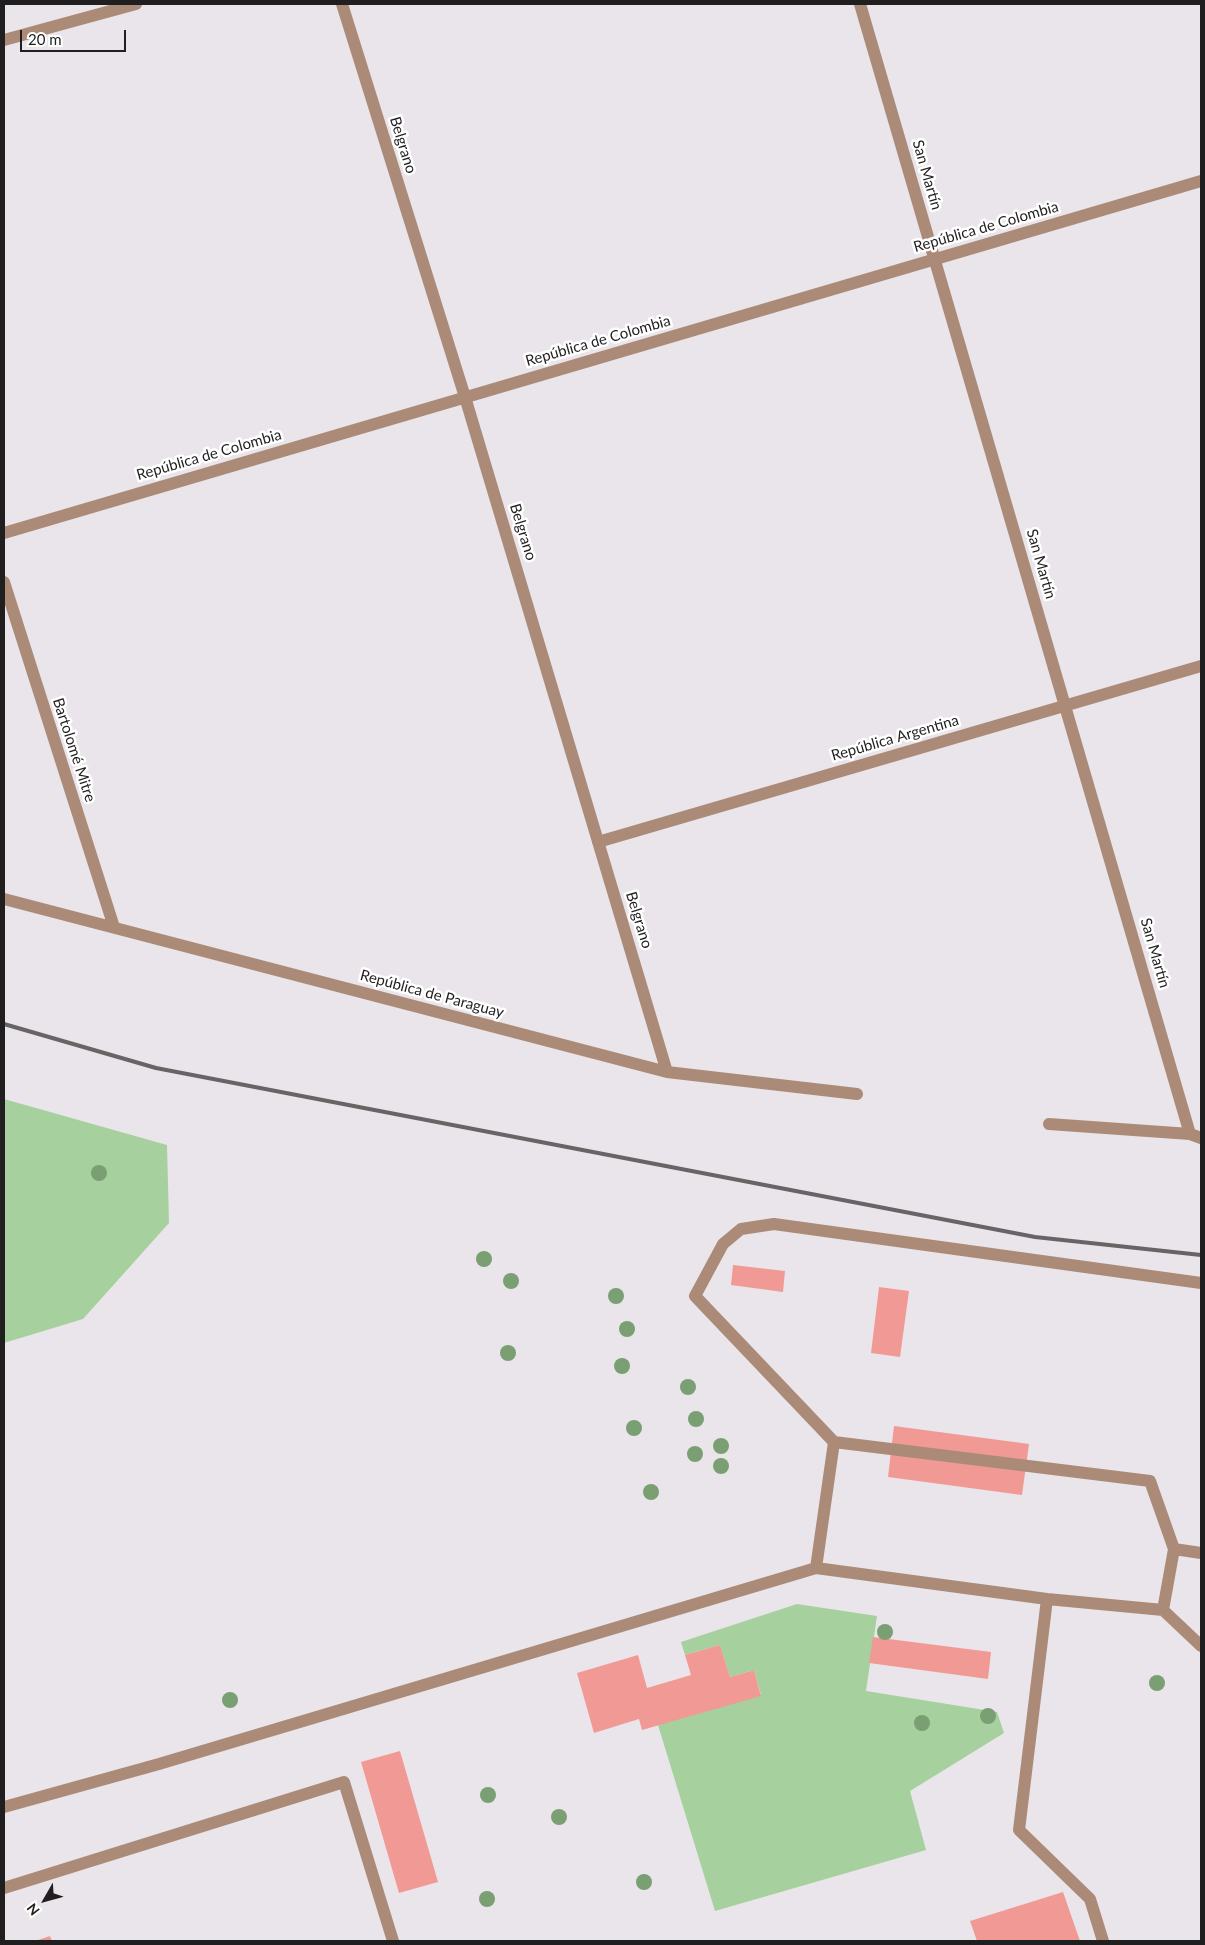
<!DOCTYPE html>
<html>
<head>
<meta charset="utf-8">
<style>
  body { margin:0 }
  #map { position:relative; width:1205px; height:1945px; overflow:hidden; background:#eae5ea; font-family:Lato,sans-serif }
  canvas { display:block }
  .frame { position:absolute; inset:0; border:5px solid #201e1f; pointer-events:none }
  .north { position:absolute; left:20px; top:1875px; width:50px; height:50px; -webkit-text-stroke:4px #fff; paint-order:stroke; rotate:232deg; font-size:14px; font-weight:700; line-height:20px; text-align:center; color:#201e1f }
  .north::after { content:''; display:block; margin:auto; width:18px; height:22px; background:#201e1f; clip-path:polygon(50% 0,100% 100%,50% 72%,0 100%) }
  .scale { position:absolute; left:20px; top:30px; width:106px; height:22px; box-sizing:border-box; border:2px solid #201e1f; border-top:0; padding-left:6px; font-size:15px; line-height:18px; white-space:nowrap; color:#201e1f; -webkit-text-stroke:4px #fff; paint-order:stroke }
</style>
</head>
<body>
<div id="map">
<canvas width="1205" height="1945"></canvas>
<div class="frame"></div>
<div class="north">N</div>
<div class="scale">20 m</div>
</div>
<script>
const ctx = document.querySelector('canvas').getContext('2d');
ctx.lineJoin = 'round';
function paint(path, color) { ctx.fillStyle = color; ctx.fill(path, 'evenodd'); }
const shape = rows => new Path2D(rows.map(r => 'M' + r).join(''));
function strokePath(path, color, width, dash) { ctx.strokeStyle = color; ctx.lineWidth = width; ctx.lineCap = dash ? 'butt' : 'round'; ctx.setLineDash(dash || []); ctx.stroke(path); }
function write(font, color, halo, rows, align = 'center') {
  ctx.font = font + ' Lato,sans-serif'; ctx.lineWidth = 5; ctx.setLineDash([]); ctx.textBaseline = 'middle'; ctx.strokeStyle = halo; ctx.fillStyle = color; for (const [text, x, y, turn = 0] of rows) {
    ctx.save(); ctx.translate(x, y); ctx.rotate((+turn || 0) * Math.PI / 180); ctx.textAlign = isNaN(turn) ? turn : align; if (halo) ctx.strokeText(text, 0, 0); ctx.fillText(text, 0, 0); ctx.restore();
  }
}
paint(shape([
  [4,1099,167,1145,169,1223,83,1319,4,1343],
  [797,1604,877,1616,866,1691,997,1712,1004,1733,910,1791,926,1850,715,1911,658,1725,761,1695,754,1670,730,1677,720,1645,685,1655,681,1642]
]), '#a6d09e');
paint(shape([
  [733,1265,785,1271,783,1292,731,1285],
  [879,1287,909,1291,900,1357,871,1353],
  [894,1426,1029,1444,1022,1495,888,1477],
  [873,1637,991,1652,988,1679,869,1663],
  [720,1645,730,1677,754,1670,761,1696,642,1730,639,1719,594,1733,577,1673,638,1655,647,1688,691,1675,685,1655],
  [400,1751,438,1882,399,1893,361,1762],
  [1063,1892,1080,1941,977,1941,970,1921],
  [50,1936,52,1941,35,1941]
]), '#f19a95');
strokePath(shape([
  [834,1442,695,1296,723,1244,741,1229,774,1224,1201,1283],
  [1174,1549,1201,1553],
  [1047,1599,1019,1830,1090,1899,1103,1941],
  [1163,1610,1201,1646],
  [4,1807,159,1764,816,1568,1047,1599,1163,1610,1174,1549,1150,1481,834,1442,816,1568],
  [4,1888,344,1782,393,1941]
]), '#ab8b78', 12);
strokePath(shape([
  [342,4,465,397,667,1072],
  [860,4,1190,1134],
  [4,40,136,4],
  [4,533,1201,181],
  [4,582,114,927],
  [598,842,1201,666],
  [4,899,667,1072,857,1094],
  [1049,1124,1190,1134,1201,1138]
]), '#ab8b78', 12);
strokePath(shape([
  [4,1024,156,1068,1035,1237,1201,1255]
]), '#676466', 4);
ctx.fillStyle = '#7a9f72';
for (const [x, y] of [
  [99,1173],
  [484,1259],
  [511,1281],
  [616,1296],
  [627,1329],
  [508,1353],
  [622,1366],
  [688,1387],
  [696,1419],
  [634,1428],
  [721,1446],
  [695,1454],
  [721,1466],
  [651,1492],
  [885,1632],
  [1157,1683],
  [230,1700],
  [988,1716],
  [922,1723],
  [488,1795],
  [559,1817],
  [644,1882],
  [487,1899]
]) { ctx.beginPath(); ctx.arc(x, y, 8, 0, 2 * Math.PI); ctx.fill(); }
write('15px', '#201e1f', '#fff', [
  ["Belgrano",403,145,73],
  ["San Martín",927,175,74],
  ["República de Colombia",986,227,-16],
  ["República de Colombia",598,341,-16],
  ["República de Colombia",209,455,-16],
  ["Belgrano",523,532,73],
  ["San Martín",1041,564,74],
  ["República Argentina",895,738,-16],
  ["Bartolomé Mitre",74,750,72],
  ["Belgrano",639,920,73],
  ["San Martín",1155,953,74],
  ["República de Paraguay",432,994,15]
]);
</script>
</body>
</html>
